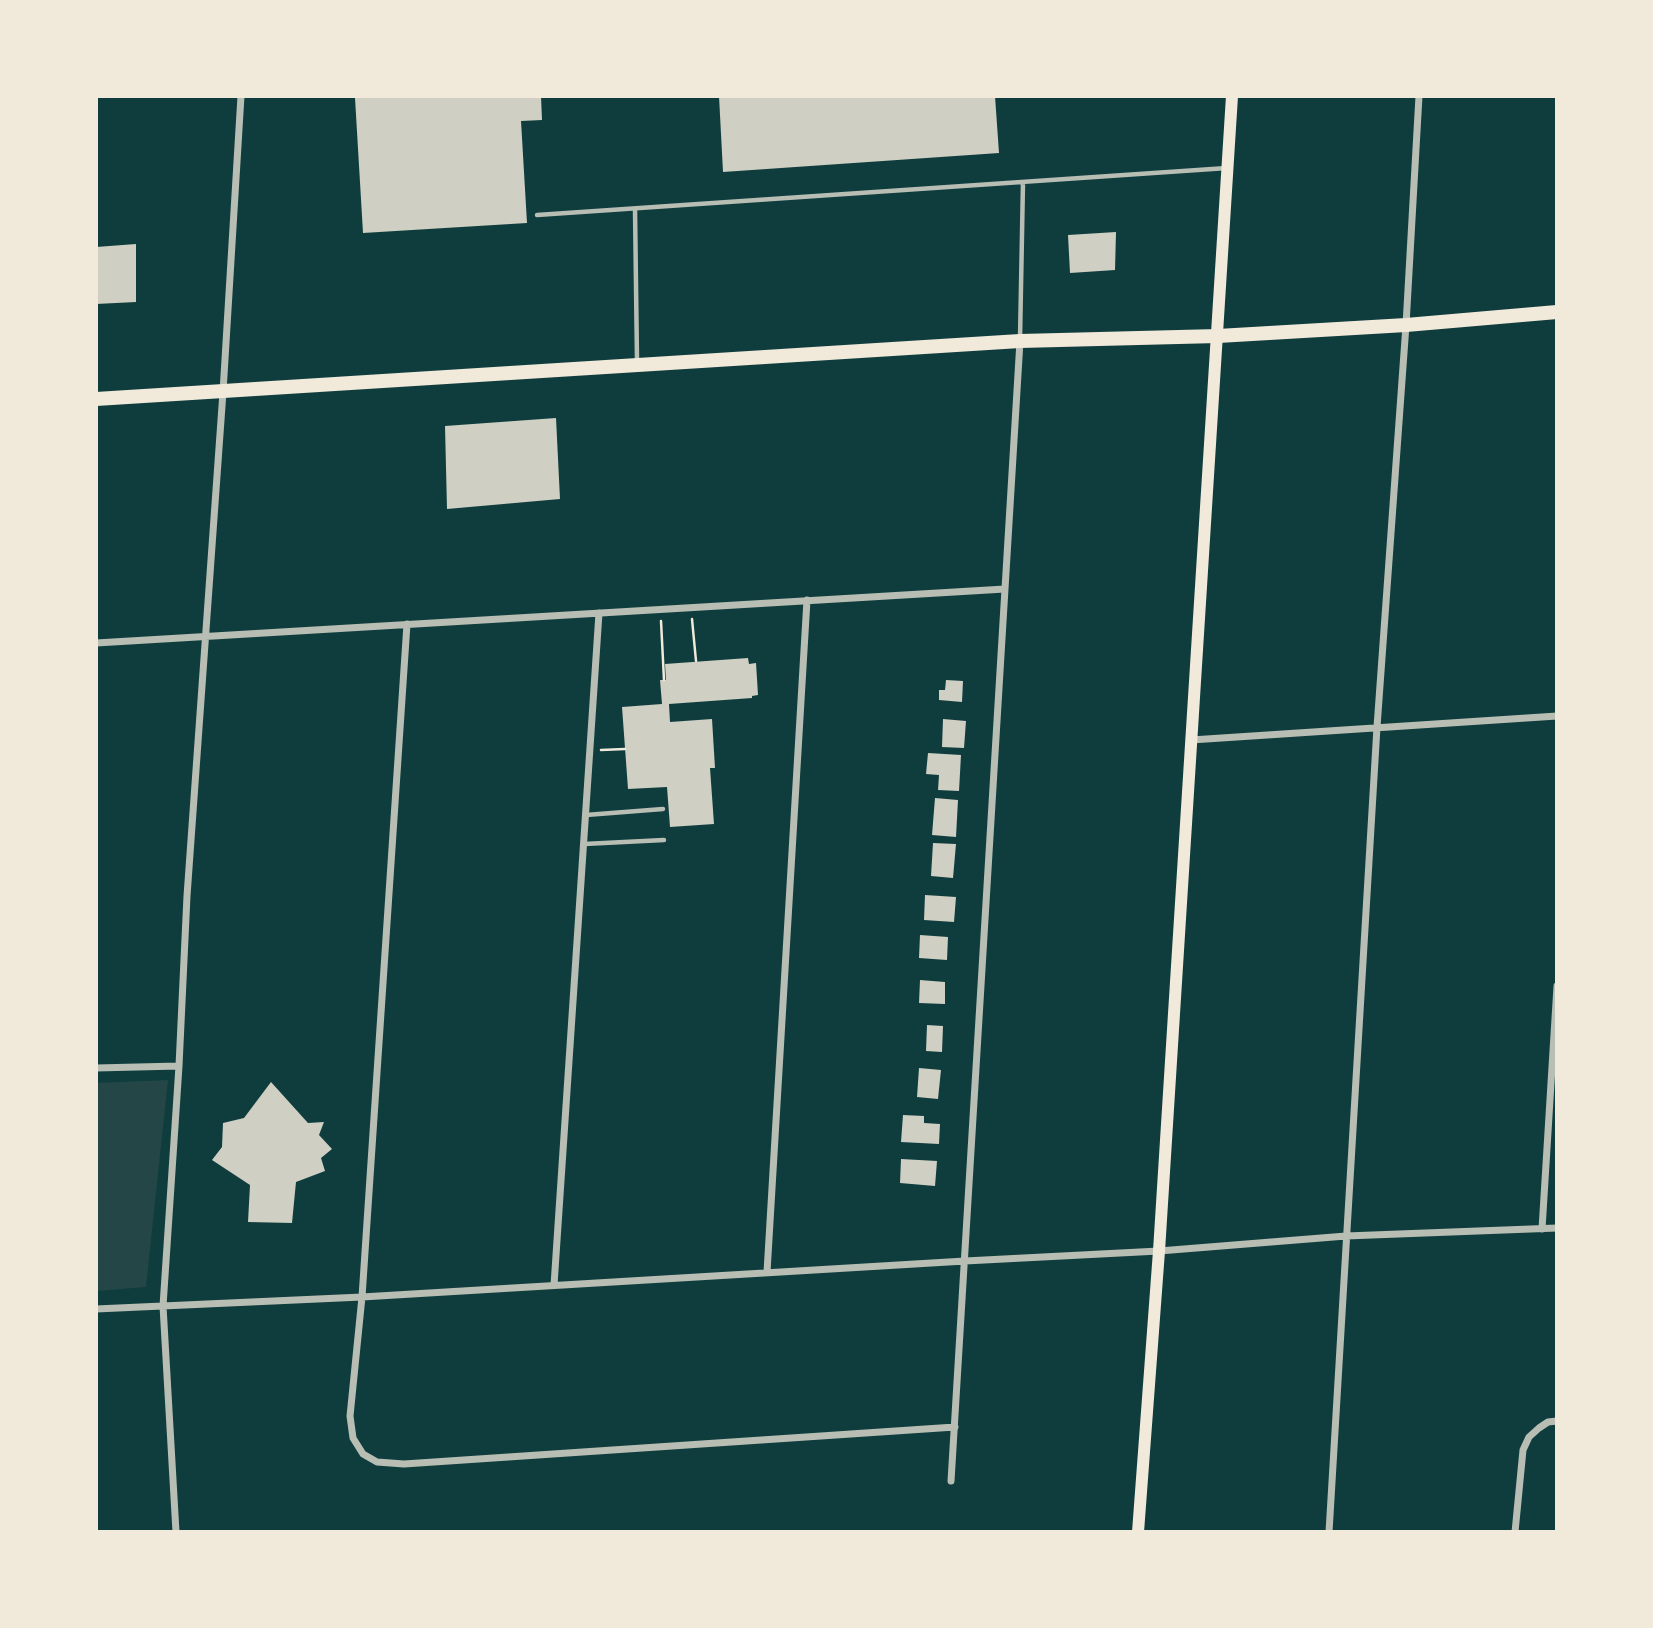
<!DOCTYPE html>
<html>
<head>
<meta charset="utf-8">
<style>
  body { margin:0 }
  #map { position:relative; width:1653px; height:1628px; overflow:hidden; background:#0f3d3e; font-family:"Noto Sans",sans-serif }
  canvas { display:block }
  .frame { position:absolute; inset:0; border:98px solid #f1e9da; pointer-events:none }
</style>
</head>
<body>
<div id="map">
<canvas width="1653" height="1628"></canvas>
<div class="frame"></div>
</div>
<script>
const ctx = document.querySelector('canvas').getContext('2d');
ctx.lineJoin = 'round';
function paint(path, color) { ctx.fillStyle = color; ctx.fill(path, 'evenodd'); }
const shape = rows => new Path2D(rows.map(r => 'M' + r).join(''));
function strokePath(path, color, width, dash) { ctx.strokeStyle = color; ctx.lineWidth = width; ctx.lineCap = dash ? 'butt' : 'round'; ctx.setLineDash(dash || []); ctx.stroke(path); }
paint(shape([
  [168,1080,146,1287,96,1291,96,1083]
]), '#244646');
paint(shape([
  [391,96,541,96,542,120,521,121,527,223,363,233,355,98],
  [719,96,995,96,999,153,723,172],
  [1116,232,1115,270,1070,273,1068,235],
  [136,244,136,302,96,304,96,247],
  [556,418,560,499,447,509,445,426],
  [748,658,749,664,756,663,758,695,752,696,752,698,669,704,670,722,712,719,715,768,710,768,714,824,670,827,667,787,628,789,622,707,662,704,660,680,666,680,665,664],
  [946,680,963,681,962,702,939,700,939,690,945,690],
  [943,719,966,721,964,748,942,747],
  [928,753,961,755,959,791,938,790,939,775,926,774],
  [935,798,958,800,956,837,932,835],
  [933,843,956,844,953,878,931,876],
  [925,895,956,897,954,922,924,920],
  [920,935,948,937,947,960,919,958],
  [920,980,945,982,945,1004,919,1003],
  [927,1025,943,1026,942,1052,926,1051],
  [919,1068,941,1070,938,1099,917,1097],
  [271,1082,308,1123,324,1122,319,1135,332,1149,321,1158,325,1171,296,1182,292,1223,248,1222,250,1185,212,1160,222,1147,223,1123,244,1118],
  [903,1115,924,1116,924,1123,940,1124,939,1144,901,1142],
  [901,1159,937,1161,935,1186,900,1183]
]), '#cfcfc3');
strokePath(shape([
  [692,619,696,661],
  [661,621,664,680],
  [601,750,625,749]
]), '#f1e9da', 2.5);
strokePath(shape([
  [635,209,637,361],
  [537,215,1227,168],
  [1020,339,1023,182],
  [586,815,663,809],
  [584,844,664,840]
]), '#b8beb3', 4.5);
strokePath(shape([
  [407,624,362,1297,350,1416,353,1438,363,1454,377,1462,404,1464,955,1427],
  [96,643,1005,589],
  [1191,740,1557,716],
  [96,1068,179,1066],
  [1542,1229,1557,986],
  [767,1272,807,600],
  [554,1285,599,613],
  [96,1309,362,1297,965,1261,1159,1251,1346,1236,1557,1228],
  [951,1481,1020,341],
  [176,1532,163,1306,179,1066,187,896,223,392,241,96],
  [1329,1532,1377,727,1406,325,1419,96],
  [1515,1532,1523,1450,1529,1437,1539,1428,1548,1422,1557,1421]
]), '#b8beb3', 7);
strokePath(shape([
  [1138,1532,1159,1251,1232,96]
]), '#f1e9da', 12);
strokePath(shape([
  [96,399,1020,341,1218,336,1406,325,1557,312]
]), '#f1e9da', 14);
</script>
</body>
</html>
